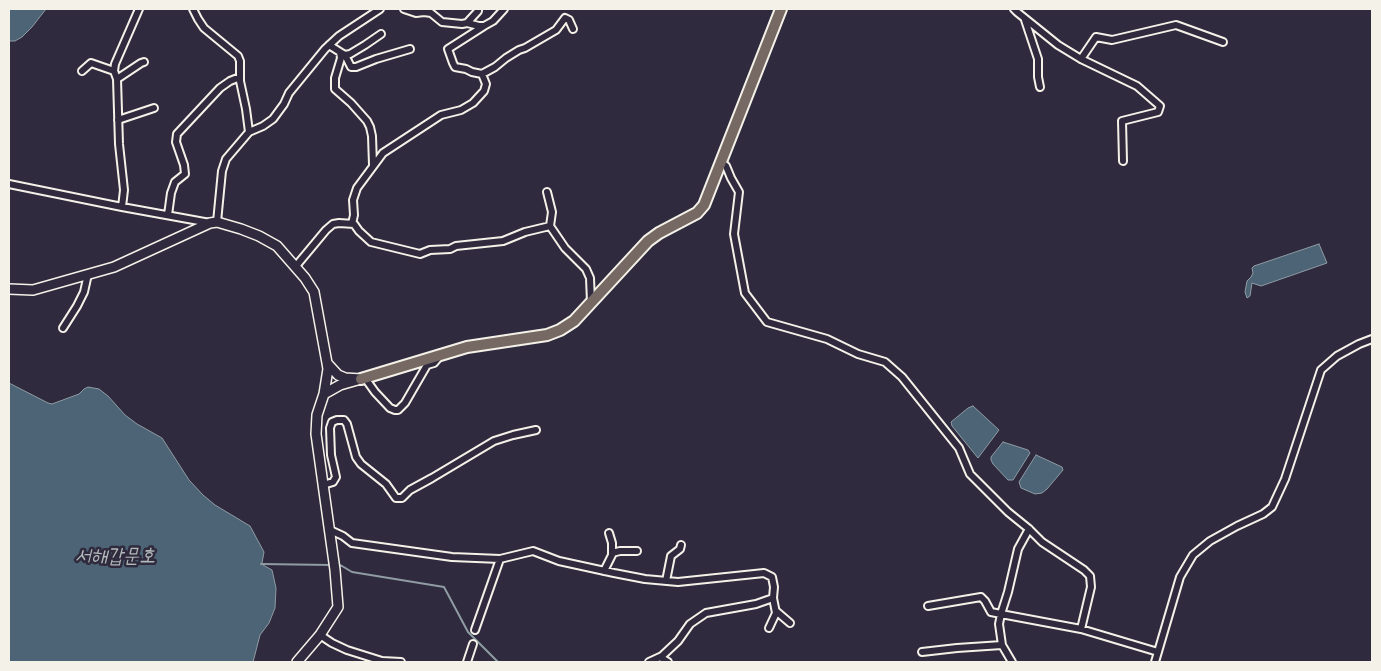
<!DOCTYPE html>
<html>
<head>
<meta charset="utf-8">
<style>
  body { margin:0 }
  #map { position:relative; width:1381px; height:671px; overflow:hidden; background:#2f2a3d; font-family:"Comic Neue",sans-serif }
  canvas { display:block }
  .frame { position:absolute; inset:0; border:10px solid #f4f1e8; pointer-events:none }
</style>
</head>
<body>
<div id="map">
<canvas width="1381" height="671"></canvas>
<div class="frame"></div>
</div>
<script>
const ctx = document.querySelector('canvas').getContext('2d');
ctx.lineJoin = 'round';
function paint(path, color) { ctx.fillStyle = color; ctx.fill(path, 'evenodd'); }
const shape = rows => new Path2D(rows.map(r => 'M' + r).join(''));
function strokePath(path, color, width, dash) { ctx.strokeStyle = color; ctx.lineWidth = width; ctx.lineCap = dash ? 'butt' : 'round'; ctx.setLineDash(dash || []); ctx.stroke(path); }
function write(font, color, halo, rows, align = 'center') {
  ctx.font = font + ' "Comic Neue","Poor Story",sans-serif'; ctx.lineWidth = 5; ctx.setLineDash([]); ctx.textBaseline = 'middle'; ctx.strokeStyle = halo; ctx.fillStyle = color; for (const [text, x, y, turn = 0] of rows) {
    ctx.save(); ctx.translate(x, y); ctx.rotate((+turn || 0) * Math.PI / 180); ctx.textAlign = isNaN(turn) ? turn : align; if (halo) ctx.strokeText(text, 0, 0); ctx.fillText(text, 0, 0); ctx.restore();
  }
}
const water = shape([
  [9,9,46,9,32,27,22,37,15,41,9,41,9,9],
  [1319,244,1327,263,1261,286,1252,283,1250,296,1247,298,1245,292,1247,281,1251,277,1253,273,1252,268,1254,266,1319,244],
  [9,383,48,403,52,404,79,394,84,389,88,387,99,389,108,396,125,415,137,424,162,438,189,480,203,495,215,505,250,526,264,552,262,563,263,565,272,570,276,588,275,608,269,623,260,635,253,662,9,662,9,383],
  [973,406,999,430,978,458,952,426,951,422,968,408,973,406],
  [1003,442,1028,450,1030,453,1013,480,1008,480,993,464,991,460,991,457,1003,442],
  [1036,455,1062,467,1063,470,1047,489,1042,493,1035,494,1021,488,1019,482,1036,455]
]);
paint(water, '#4c6476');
strokePath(water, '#8f9ca4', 1);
strokePath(shape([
  [261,564,331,565],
  [339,565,342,566,352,572,444,587,468,632,498,662]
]), '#8f9ca4', 2);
const minor = shape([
  [139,9,115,64,114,71,117,79,119,144,124,190,122,207,210,223],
  [193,9,198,19,204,28,238,56,240,61,240,81,246,109,249,132],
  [404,9,416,13,424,12,431,13,442,22,462,24,467,23,479,26,484,26,493,21,504,9],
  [1014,9,1017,12,1058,45,1081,59,1137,86,1160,106,1158,112,1122,121,1123,161],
  [1025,20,1038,59,1038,77,1040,87],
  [467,23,478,11,478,9],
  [329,45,340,52,341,58,335,78,335,89,351,103,367,121,370,127,372,136,373,165],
  [340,52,345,55,351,67,356,67,376,59,410,49],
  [345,55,350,54,365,45,381,34],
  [1081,59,1096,37,1112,40,1176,25,1223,42],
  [82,71,91,63,114,71],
  [482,74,472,72,466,69,455,67,453,63,448,49,484,26],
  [117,79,141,63,144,62],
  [118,120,154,108],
  [721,162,726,166,731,178,739,192,734,234,745,293,767,322,827,339,858,354,885,362,902,377,959,448,970,474,1008,512,1029,529,1042,542,1084,570,1090,576,1091,587,1081,629],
  [9,184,122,207],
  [547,192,552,212,550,226,565,248,586,269,590,278,591,302],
  [168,215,171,193,175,182,185,174,184,165,176,142,177,134,220,88,230,81,240,77],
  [217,222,222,171,226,159,249,132,263,126,273,119,284,104,289,93,325,49,339,36,380,9],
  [352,224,354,215,353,200,357,188,383,153,441,115,461,110,473,103,484,91,486,84,482,74,495,67,506,58,519,50,525,48,556,30,565,18,569,20,573,29],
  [296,266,326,230,333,224,339,223,354,224,359,231,371,242,420,254,430,250,450,249,456,246,503,241,525,232,550,226],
  [63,328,77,306,84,292,88,274],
  [365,378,375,392,390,408,395,410,398,410,405,403,427,365,434,363,439,357],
  [323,485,333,482,336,477,331,455,330,428,332,422,337,420,344,420,347,424,356,457,361,464,386,484,396,498,402,498,410,490,432,478,494,441,513,435,536,430],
  [1029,529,1018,549,1008,592,1001,614,1081,629,1158,652],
  [330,530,343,536,352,543,452,557,500,559],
  [612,553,620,551,637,551],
  [604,571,612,555,612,543,609,533],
  [666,581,671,556,680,549,681,545],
  [928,606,981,597,985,601,991,612,1001,614,999,624,1002,645],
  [776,611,790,623],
  [475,630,500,559,533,551,559,561,614,573,645,579,678,582,764,573,772,577,774,587,773,598,776,613,769,628],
  [320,635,332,643,347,650,382,661,401,662],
  [922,652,957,648,1002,645,1012,662],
  [660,657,668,662],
  [467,662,473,644],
  [649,662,662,656,678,641,690,624,706,613,756,604,773,598],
  [1155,662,1180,577,1193,555,1210,541,1237,526,1263,514,1272,507,1285,479,1321,370,1337,356,1359,344,1372,339]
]);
const tertiary = shape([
  [9,289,33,290,114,267,210,223,217,222,241,229,259,236,277,246,305,278,314,292,327,363,338,375,345,378,361,379,340,385,324,394,317,415,316,434,335,570,338,607,320,635,297,662],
  [324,394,328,369,327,363]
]);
const primary = shape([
  [361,379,467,347,547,335,560,330,574,321,648,241,659,233,697,213,704,205,781,9]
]);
strokePath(minor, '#f4f1e8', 10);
strokePath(tertiary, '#f4f1e8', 12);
strokePath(primary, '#f4f1e8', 14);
strokePath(minor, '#2f2a3d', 6);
strokePath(tertiary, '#2f2a3d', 9);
strokePath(primary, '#766964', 10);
write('italic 20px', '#b1b9ba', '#2f2a3d', [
  ["서해갑문호",115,556]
]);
</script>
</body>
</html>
